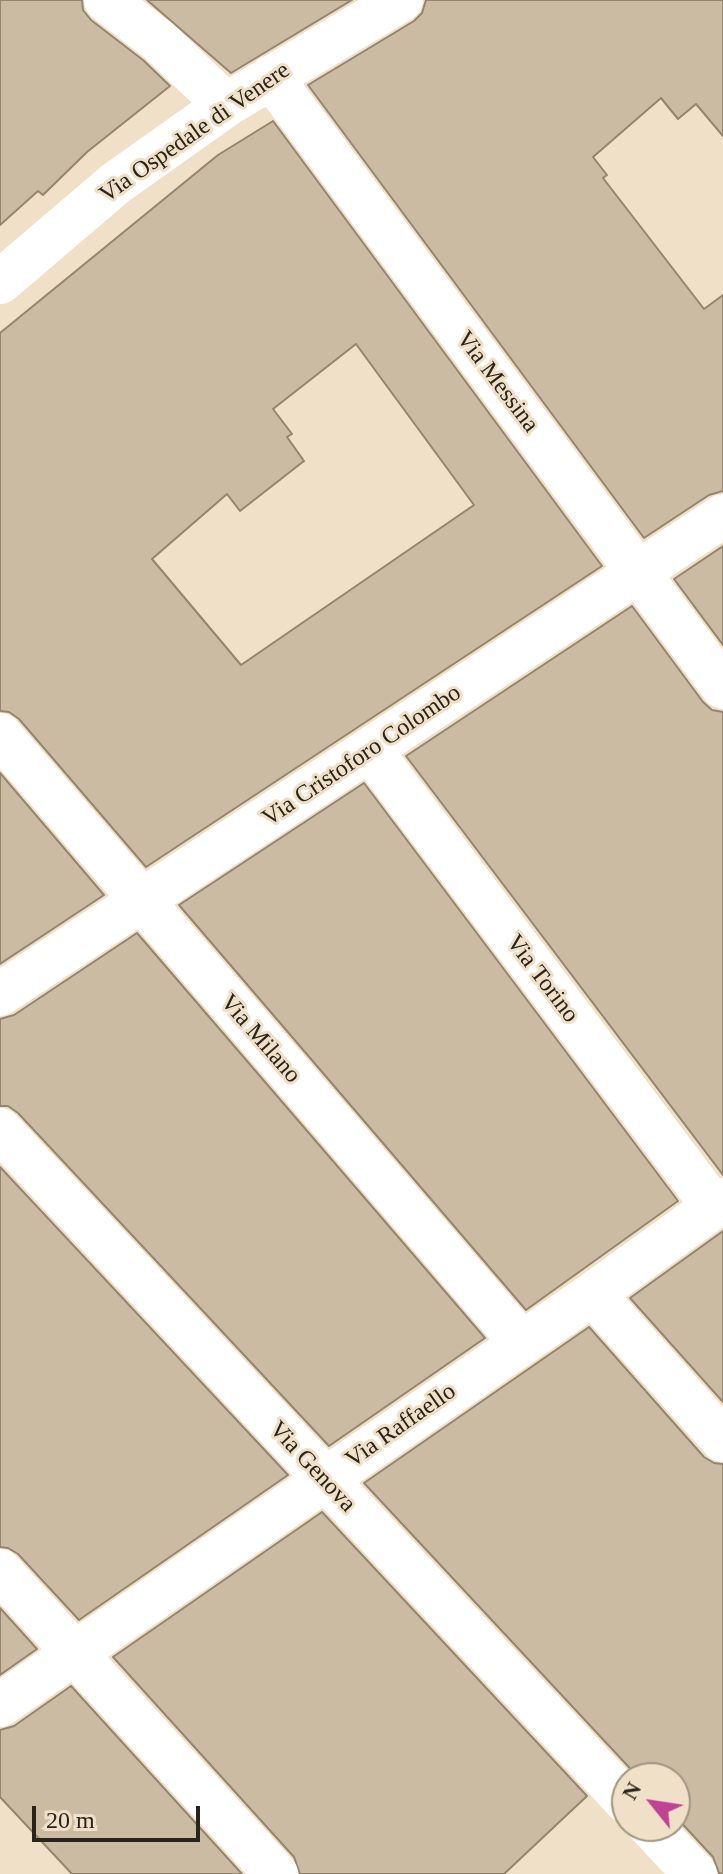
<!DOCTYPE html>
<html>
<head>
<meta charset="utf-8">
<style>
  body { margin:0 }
  #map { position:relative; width:723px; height:1874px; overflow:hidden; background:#efe0c7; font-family:"Times New Roman",serif }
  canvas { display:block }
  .north { position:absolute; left:611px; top:1762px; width:80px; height:80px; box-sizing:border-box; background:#efe0c7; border:2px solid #a09582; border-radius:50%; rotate:300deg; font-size:22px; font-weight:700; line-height:32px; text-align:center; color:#29241a }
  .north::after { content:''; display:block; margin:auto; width:28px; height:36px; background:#c04393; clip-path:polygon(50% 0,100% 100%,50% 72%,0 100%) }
  .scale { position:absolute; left:32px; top:1806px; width:168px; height:36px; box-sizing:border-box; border:4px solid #29241a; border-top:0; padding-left:10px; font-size:24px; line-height:28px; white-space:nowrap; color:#29241a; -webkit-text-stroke:6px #efe0c7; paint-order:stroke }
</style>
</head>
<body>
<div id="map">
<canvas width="723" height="1874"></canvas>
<div class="north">N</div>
<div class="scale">20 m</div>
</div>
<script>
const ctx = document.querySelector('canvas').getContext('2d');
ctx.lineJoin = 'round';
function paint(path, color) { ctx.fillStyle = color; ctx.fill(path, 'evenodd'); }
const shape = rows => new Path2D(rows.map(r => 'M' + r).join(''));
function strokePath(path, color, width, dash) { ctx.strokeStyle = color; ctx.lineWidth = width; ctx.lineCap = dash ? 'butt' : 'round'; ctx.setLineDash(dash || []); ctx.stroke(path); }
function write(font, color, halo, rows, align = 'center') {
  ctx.font = font + ' "Times New Roman",serif'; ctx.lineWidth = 6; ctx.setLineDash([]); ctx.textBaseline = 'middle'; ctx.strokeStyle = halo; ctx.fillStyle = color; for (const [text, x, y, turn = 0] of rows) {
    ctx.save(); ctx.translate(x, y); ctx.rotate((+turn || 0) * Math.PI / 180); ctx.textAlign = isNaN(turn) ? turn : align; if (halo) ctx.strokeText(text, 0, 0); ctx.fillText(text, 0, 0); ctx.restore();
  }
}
const building = shape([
  [0,0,82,0,83,10,91,20,143,60,170,86,87,152,43,195,38,191,0,225,0,0],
  [147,0,352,0,231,73,147,0],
  [426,0,723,0,723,136,696,104,678,119,661,98,593,157,607,175,603,178,704,309,723,295,723,491,709,495,644,538,308,85,414,21,422,13,426,0],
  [273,121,602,566,146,867,19,719,9,712,0,711,0,333,218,155,273,121],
  [356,344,474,505,241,665,152,559,227,494,240,511,304,461,287,437,292,434,273,409,356,344],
  [723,546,723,645,674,579,723,546],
  [632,606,703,702,712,710,723,712,723,1175,406,756,632,606],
  [0,773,104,895,0,964,0,773],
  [364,783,678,1201,526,1310,179,905,364,783],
  [137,933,485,1338,329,1446,18,1113,8,1106,0,1106,0,1019,14,1015,137,933],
  [0,1167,288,1475,79,1620,18,1554,8,1548,0,1547,0,1167],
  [723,1231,723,1402,630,1298,723,1231],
  [589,1327,704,1457,714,1463,723,1464,723,1874,719,1873,713,1857,675,1816,675,1778,639,1778,364,1483,589,1327],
  [322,1512,587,1796,504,1874,300,1874,294,1857,113,1657,322,1512],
  [0,1608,37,1649,0,1675,0,1608],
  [71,1686,242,1874,72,1874,0,1797,0,1730,14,1726,71,1686]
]);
paint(building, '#cbbba3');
strokePath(building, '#94856e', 2);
strokePath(shape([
  [106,0,159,41,226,105],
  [271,77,723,687],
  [0,282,116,183,226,105,401,0],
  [0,735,521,1342],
  [370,750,714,1207],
  [0,994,723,516],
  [0,1130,627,1802],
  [593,1294,723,1440],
  [0,1571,276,1874],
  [0,1705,593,1294,723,1200],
  [650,1826,695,1874]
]), '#fff', 44);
write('24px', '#29241a', '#efe0c7', [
  ["Via Ospedale di Venere",195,133,-35],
  ["Via Messina",497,382,53],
  ["Via Cristoforo Colombo",362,756,-34],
  ["Via Torino",542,979,53],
  ["Via Milano",260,1039,49],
  ["Via Raffaello",401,1426,-35],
  ["Via Genova",312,1467,47]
]);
</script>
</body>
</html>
